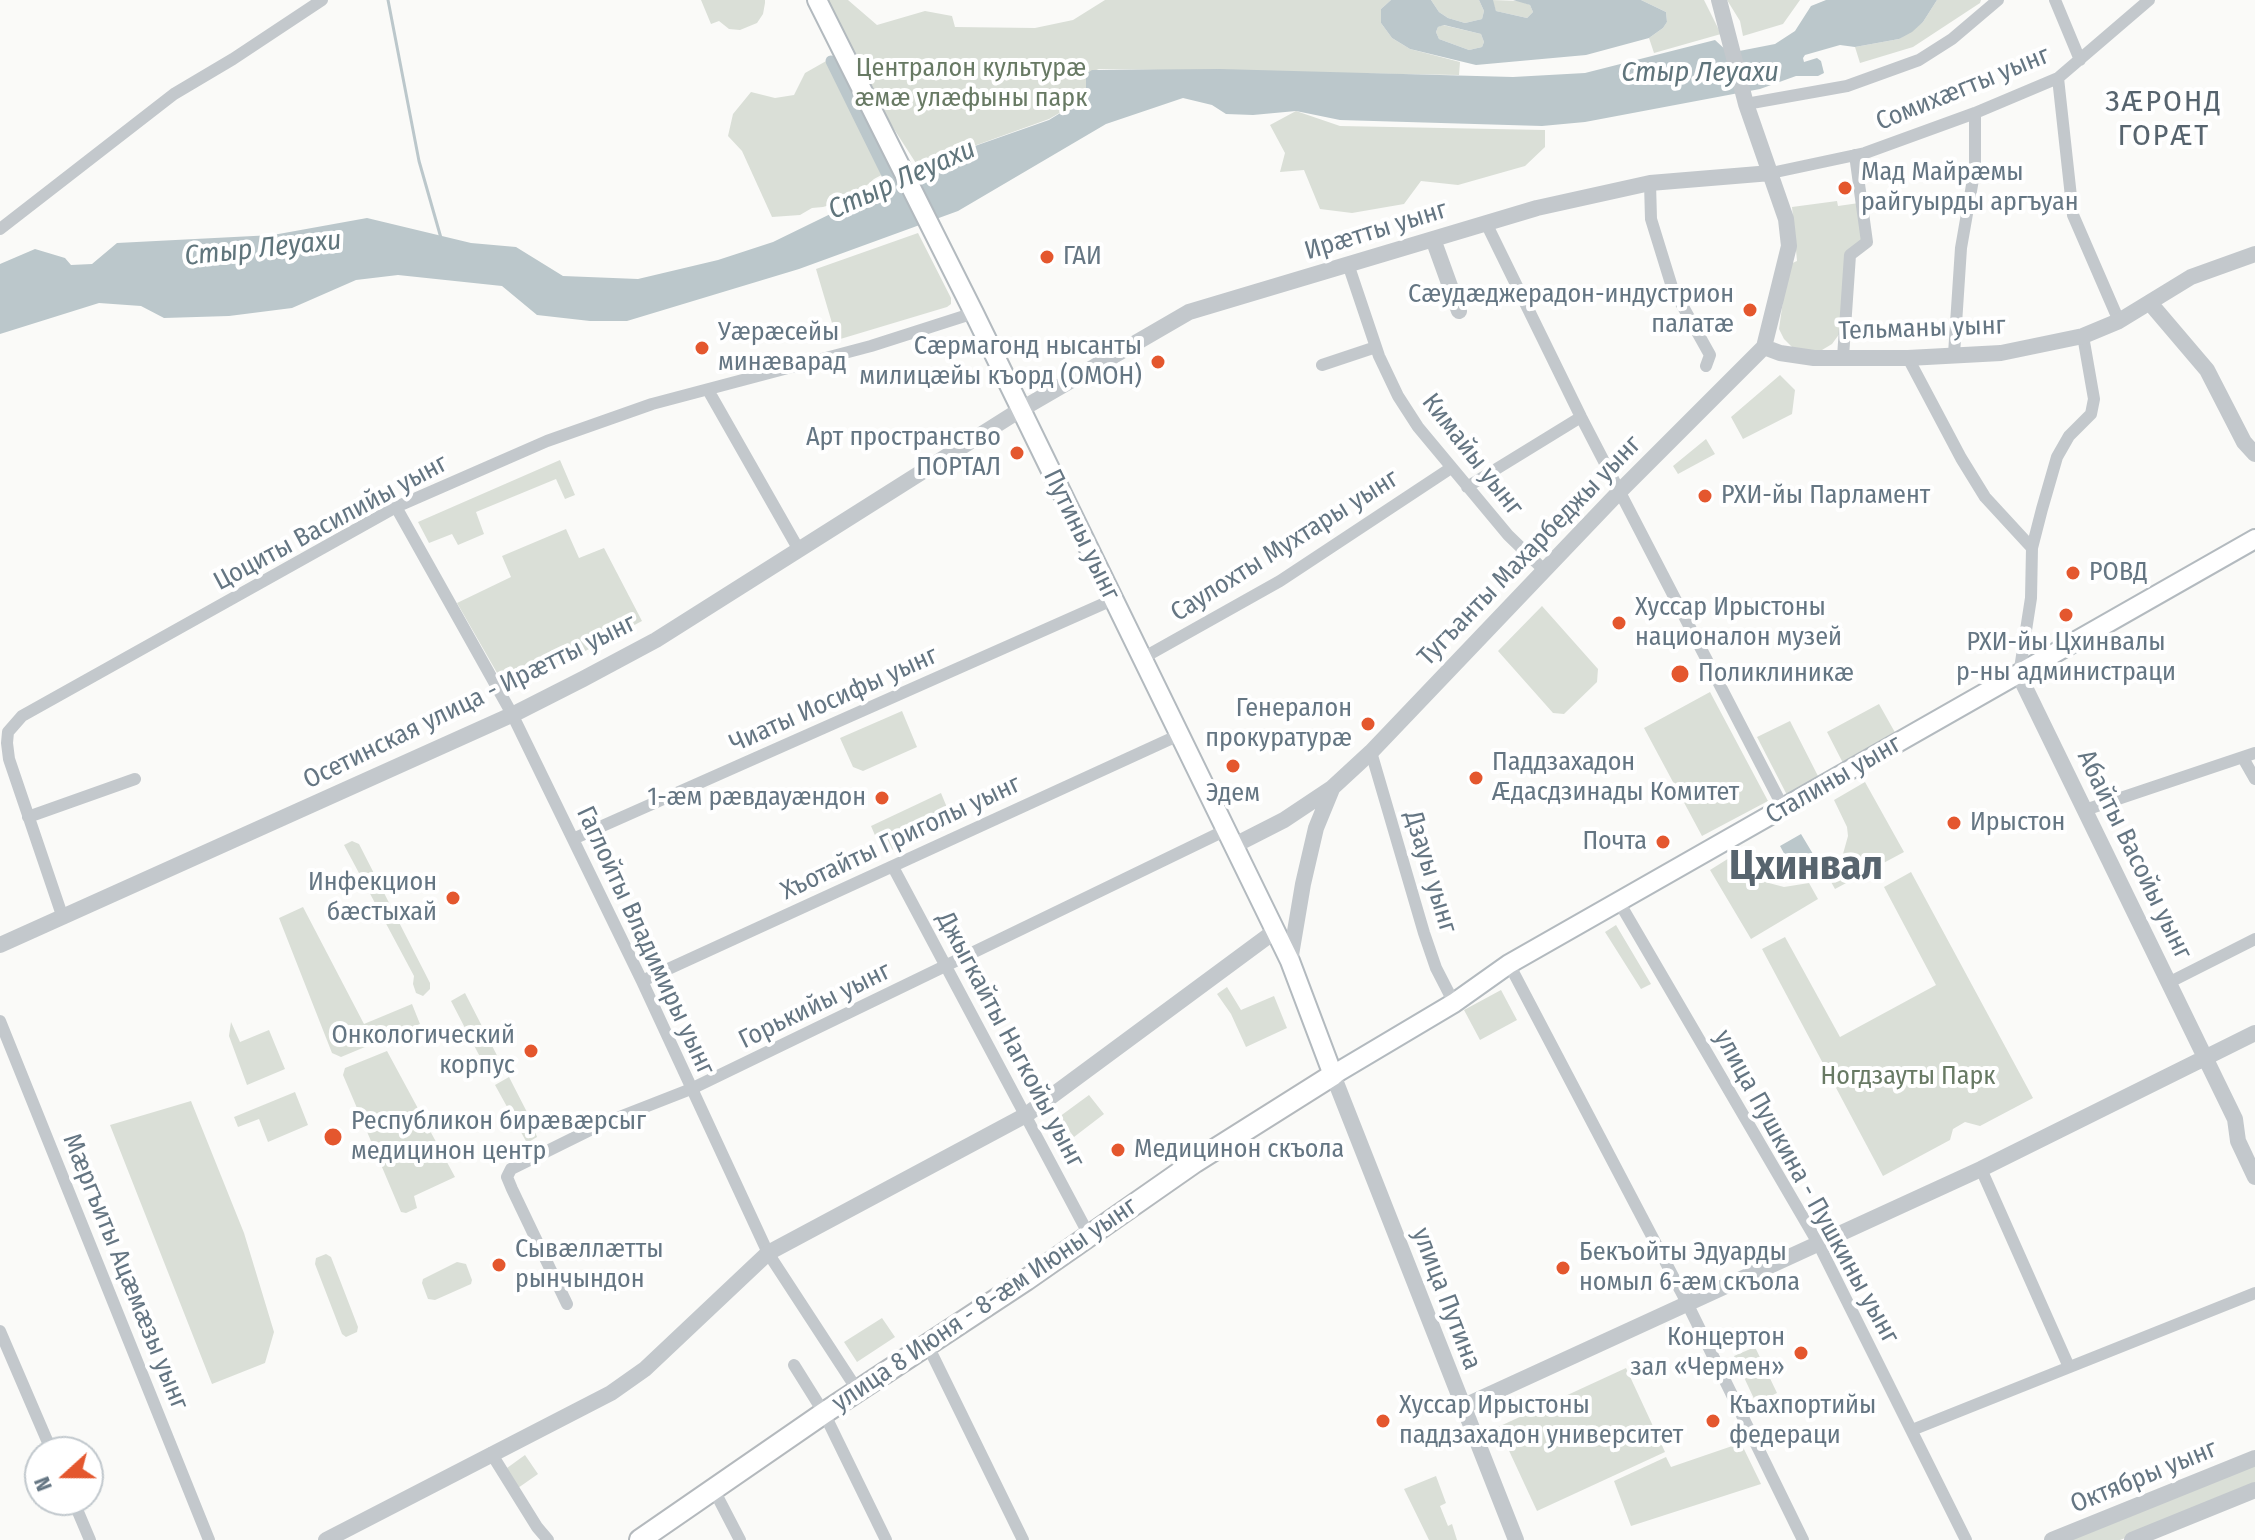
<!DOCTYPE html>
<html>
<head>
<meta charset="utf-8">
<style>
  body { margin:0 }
  #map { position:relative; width:2255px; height:1540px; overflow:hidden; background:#fafaf8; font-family:"Fira Sans Condensed",sans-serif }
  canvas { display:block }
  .north { position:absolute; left:24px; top:1436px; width:80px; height:80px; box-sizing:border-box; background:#fff; border:2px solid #c1c8cd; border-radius:50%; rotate:249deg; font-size:22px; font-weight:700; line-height:32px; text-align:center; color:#657683 }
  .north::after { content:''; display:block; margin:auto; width:28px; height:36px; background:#e4572e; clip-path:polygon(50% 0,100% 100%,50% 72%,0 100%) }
</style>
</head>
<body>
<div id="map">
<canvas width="2255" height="1540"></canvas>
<div class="north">N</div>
</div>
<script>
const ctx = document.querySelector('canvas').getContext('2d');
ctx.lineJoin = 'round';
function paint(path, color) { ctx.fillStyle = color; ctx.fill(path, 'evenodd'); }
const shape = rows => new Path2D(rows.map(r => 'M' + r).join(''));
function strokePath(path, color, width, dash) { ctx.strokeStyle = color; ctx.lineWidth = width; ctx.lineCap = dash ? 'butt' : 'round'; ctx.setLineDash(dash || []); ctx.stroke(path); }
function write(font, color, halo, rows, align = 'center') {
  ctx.font = font + ' "Fira Sans Condensed",sans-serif'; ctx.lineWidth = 8; ctx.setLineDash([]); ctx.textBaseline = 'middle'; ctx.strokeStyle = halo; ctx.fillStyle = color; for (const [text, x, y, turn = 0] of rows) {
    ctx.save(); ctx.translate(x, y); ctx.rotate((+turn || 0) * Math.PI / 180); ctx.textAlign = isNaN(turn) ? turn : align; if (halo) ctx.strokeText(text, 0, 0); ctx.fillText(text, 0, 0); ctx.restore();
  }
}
paint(shape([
  [701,0,765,0,765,3,763,14,757,23,740,30,729,29,719,21,711,24],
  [826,0,848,0,877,25,925,11,952,16,955,27,1035,28,1073,20,1105,0,1391,0,1381,9,1381,23,1392,38,1410,49,1460,62,1459,75,1099,69,1086,74,1086,92,1075,104,1049,119,935,160,921,171,883,112],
  [1431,0,1479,0,1484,11,1482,19,1465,23,1448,18,1439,12],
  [1492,0,1520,1,1530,5,1533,12,1527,18,1496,11],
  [1641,0,1704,0,1721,34,1654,53,1649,38,1663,28,1667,22,1666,12],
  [1727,0,1800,0,1783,24,1743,36,1740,21],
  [1937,0,1981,0,1980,3,1913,47,1860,63,1855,47,1899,39,1923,22],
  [1443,25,1481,34,1484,42,1482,47,1469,50,1439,39,1436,32,1438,27],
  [835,56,891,170,874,179,851,199,823,207,812,208,800,215,772,217,742,151,728,136,733,114,751,92,775,98,794,95,805,73],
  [1296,111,1340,126,1545,130,1545,147,1525,166,1458,185,1421,181,1404,204,1352,213,1320,209,1304,170,1280,172,1285,153,1270,125],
  [1837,201,1838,206,1859,203,1864,241,1853,248,1840,333,1832,344,1822,350,1806,352,1792,347,1784,339,1779,329,1788,265,1797,261,1792,207],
  [918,233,951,298,951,304,947,307,837,340,816,269],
  [1780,375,1795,390,1792,414,1743,439,1731,417],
  [1706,439,1715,454,1678,474,1673,466],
  [560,460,575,495,565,499,556,479,476,512,484,534,458,545,452,534,429,543,418,522],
  [566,529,579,558,604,548,642,621,508,692,457,603,511,577,502,556],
  [1542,606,1598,669,1597,682,1564,714,1553,713,1498,651],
  [1710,692,1768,801,1702,836,1644,728],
  [1879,704,1897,736,1844,765,1827,732],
  [902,711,917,747,863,771,853,767,840,738],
  [1790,721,1819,778,1787,795,1757,737],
  [1865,782,1904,852,1835,889,1826,873,1843,854,1848,836,1847,827,1834,800],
  [941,793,953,822,883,854,871,826],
  [352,841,359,844,430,983,430,989,423,996,416,993,413,984,414,976,344,845],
  [1742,850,1758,877,1765,882,1784,887,1809,883,1818,899,1751,939,1710,870],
  [1911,872,2033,1098,1980,1126,1965,1122,1953,1129,1950,1140,1883,1176,1762,949,1785,937,1840,1037,1936,985,1884,887],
  [303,907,364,1024,412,1004,420,1024,341,1057,332,1053,279,918],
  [1616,925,1651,984,1641,989,1605,932],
  [1227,987,1241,1010,1274,996,1287,1028,1246,1047,1231,1014,1217,994],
  [1501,990,1517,1020,1480,1040,1464,1010],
  [465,993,506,1073,492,1080,451,1001],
  [231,1022,240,1042,269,1030,285,1069,247,1085,229,1036],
  [387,1051,455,1177,414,1196,417,1208,406,1213,401,1212,343,1075,345,1068],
  [509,1077,530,1118,537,1137,527,1143,495,1085],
  [295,1092,308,1125,268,1142,259,1119,238,1127,234,1117],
  [1089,1095,1104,1114,1074,1137,1059,1117],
  [191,1101,244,1233,274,1332,265,1363,212,1384,110,1125],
  [326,1254,331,1257,358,1327,357,1332,346,1337,342,1334,315,1264,316,1258],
  [457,1262,466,1264,472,1280,471,1284,435,1300,428,1299,422,1283,423,1279],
  [882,1318,895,1337,857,1362,844,1342],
  [1755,1347,1777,1393,1756,1403,1734,1356],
  [1626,1368,1665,1452,1537,1511,1498,1427],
  [1741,1443,1761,1484,1631,1526,1614,1481,1666,1457,1671,1467],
  [525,1455,538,1474,518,1488,507,1468],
  [2255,1463,2255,1486,2120,1540,2065,1540],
  [1436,1476,1446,1503,1440,1506,1448,1526,1452,1524,1457,1540,1429,1540,1404,1489]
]), '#dadfd7');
paint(shape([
  [1391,0,1431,0,1439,12,1448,18,1465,23,1482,19,1484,11,1479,0,1493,0,1496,11,1527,18,1533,12,1530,5,1513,0,1641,0,1666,12,1667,22,1663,28,1649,38,1586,55,1476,65,1410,49,1392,38,1381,23,1381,9],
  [1444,25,1481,34,1484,42,1482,47,1469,50,1439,39,1436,32,1438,27],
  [1826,0,1937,0,1923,22,1912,32,1899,39,1855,47,1840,45,1805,55,1803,58,1804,62,1817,58,1821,61,1824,73,1818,76,1796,76,1760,89,1585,122,1542,126,1340,120,1296,111,1253,115,1226,114,1212,105,1183,98,1106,124,958,211,799,269,627,321,590,321,537,315,502,286,398,275,356,280,292,308,229,316,164,318,141,306,99,303,0,334,0,264,35,249,65,258,71,265,92,264,117,243,273,235,367,218,471,243,516,247,563,276,638,279,718,260,773,242,896,182,927,176,928,164,935,160,1049,120,1075,104,1086,92,1086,74,1092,70,1220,69,1513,77,1585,73,1715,40,1729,53,1775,44,1795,31,1811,6],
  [1801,834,1813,854,1791,866,1780,846]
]), '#bbc7cb');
strokePath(shape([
  [388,0,419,161,441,238]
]), '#bbc7cb', 3);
strokePath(shape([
  [831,61,898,197]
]), '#bbc7cb', 11);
const secondary = shape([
  [817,0,974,313,1290,961,1333,1075,1454,1003,1509,964,2255,539]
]);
const trunk = shape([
  [640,1540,824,1413,1026,1280,1195,1162,1333,1075]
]);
strokePath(secondary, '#b3babf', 22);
strokePath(trunk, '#b4b9bd', 24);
strokePath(shape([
  [2055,0,2080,60],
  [2058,78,2073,215,2119,321],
  [1746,104,1847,86,1919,60,1952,39,1998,0],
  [1771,173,1865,153,1975,113,2058,78,2149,0],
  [1650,183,1651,219,1672,287,1710,355,1706,366],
  [1486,223,1581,417,1784,809],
  [0,229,174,94,233,59,322,0],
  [1348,264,1379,356,1398,396,1418,427,1508,535,1545,571],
  [1954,354,1961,248,1975,168,1975,113],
  [1843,357,1850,255,1867,242,1855,155],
  [1908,358,1961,458,1985,497,2032,548],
  [1322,365,1376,347],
  [708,390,799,550],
  [1467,487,1581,417],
  [396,507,512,714,642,981,768,1253,858,1391],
  [1141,659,1280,581,1451,468],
  [2019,675,2031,598,2032,548,2042,509,2057,457,2069,436,2091,414,2094,399,2083,336],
  [1371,752,1424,933,1436,968,1454,1003],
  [2243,758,2255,779],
  [2085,810,2255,753],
  [28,817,135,779],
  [573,839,1112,600],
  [893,867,1089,1235],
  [1619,902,1818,1243,1966,1540],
  [63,918,9,759,7,743,8,732,22,716,396,507,547,441,652,404,871,346,974,313],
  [1509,964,1687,1303,1803,1540],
  [642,981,1179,735],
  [2170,982,2255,939],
  [0,1021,209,1540],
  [1981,1169,2069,1367],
  [567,1304,512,1189,507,1177,511,1169,604,1123,691,1089,1226,830],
  [0,1331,52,1452],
  [928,1346,1023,1540],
  [794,1365,824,1413,886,1540],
  [1912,1430,2255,1293],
  [491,1453,537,1527,548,1540],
  [714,1490,740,1540],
  [73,1500,90,1540]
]), '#c3c8cc', 12);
strokePath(shape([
  [1719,0,1746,104,1786,219,1789,246,1764,347],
  [1433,239,1459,311],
  [2150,303,2207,370,2244,442,2255,454],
  [1764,347,1780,353,1814,358,1908,358,2001,353,2083,336,2119,321,2191,277,2255,254],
  [2019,675,2235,1119,2238,1141,2255,1177],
  [1233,846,1284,820,1332,788,1371,752,1620,491,1764,347],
  [0,945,518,712,583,679,656,640,1020,410,1189,312,1537,208,1650,183,1771,173],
  [1290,961,1303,884,1316,828,1332,789],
  [1333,1075,1516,1540],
  [1462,1407,1981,1169,2255,1033],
  [326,1540,611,1393,645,1369,768,1253,1026,1115,1275,931],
  [2052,1540,2255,1458],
  [2132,1540,2255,1490]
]), '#c3c8cc', 16);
strokePath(secondary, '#fff', 18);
strokePath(trunk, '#fff', 20);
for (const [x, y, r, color] of [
  [1845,188,8,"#e4572e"],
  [1047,257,8,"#e4572e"],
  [1750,310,8,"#e4572e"],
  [702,348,8,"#e4572e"],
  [1158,362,8,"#e4572e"],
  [1017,453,8,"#e4572e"],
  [1705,496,8,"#e4572e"],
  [2073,573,8,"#e4572e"],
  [2066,615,8,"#e4572e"],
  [1619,623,8,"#e4572e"],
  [1680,674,10,"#e4572e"],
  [1368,724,8,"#e4572e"],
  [1233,766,8,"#e4572e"],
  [1476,778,8,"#e4572e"],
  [882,798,8,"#e4572e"],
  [1954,823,8,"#e4572e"],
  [1663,842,8,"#e4572e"],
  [453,898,8,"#e4572e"],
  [531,1051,8,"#e4572e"],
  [333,1137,10,"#e4572e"],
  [1118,1150,8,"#e4572e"],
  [499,1265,8,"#e4572e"],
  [1563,1268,8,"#e4572e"],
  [1801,1353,8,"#e4572e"],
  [1383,1421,8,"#e4572e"],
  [1713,1421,8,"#e4572e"]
]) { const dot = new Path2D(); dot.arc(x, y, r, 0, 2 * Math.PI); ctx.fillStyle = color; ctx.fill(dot); strokePath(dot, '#fff', 3); }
write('26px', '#687a64', '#fff', [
  ["Централон культурæ",971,69],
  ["æмæ улæфыны парк",971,99],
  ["Ногдзауты Парк",1908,1077]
]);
write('26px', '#657683', '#fff', [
  ["Сомихæгты уынг",1963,89,-22],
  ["Ирæтты уынг",1376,231,-17],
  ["Тельманы уынг",1922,329,-2],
  ["Кимайы уынг",1472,455,52],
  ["Цоциты Василийы уынг",331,523,-28],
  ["Путины уынг",1081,535,64],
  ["Саулохты Мухтары уынг",1285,546,-32],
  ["Тугъанты Махарбеджы уынг",1530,551,-46],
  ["Чиаты Иосифы уынг",834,700,-24],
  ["Осетинская улица - Ирæтты уынг",470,702,-26],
  ["Сталины уынг",1834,780,-30],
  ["Хъотайты Григолы уынг",901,838,-25],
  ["Абайты Васойы уынг",2134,855,64],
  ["Дзауы уынг",1430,872,73],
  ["Гаглойты Владимиры уынг",645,941,65],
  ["Горькийы уынг",815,1006,-26],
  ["Джыгкайты Нагкойы уынг",1010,1040,62],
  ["улица Пушкина - Пушкины уынг",1806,1187,61],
  ["Мӕргъиты Ацӕмӕзы уынг",125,1272,68],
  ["улица Путина",1446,1299,69],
  ["улица 8 Июня - 8-ӕм Июны уынг",985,1305,-34],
  ["Октябры уынг",2144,1477,-22]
]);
write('26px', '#657683', '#fff', [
  ["Мад Майрæмы",1861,173],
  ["райгуырды аргъуан",1861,203],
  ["ГАИ",1063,257],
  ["Сæудæджерадон-индустрион",1734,295,"right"],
  ["палатæ",1734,325,"right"],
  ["Уæрæсейы",718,333],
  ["минæварад",718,363],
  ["Сæрмагонд нысанты",1142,347,"right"],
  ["милицæйы къорд (ОМОН)",1142,377,"right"],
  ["Арт пространство",1001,438,"right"],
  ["ПОРТАЛ",1001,468,"right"],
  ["РХИ-йы Парламент",1721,496],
  ["РОВД",2089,573],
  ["Хуссар Ирыстоны",1635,608],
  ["националон музей",1635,638],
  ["РХИ-йы Цхинвалы",2066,643,"center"],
  ["р-ны администраци",2066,673,"center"],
  ["Поликлиникæ",1698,674],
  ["Генералон",1352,709,"right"],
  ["прокуратурæ",1352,739,"right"],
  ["Паддзахадон",1492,763],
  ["Æдасдзинады Комитет",1492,793],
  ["Эдем",1233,794,"center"],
  ["1-æм рӕвдауӕндон",866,798,"right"],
  ["Ирыстон",1970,823],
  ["Почта",1647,842,"right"],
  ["Инфекцион",437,883,"right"],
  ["бæстыхай",437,913,"right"],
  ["Онкологический",515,1036,"right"],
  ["корпус",515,1066,"right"],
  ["Республикон бирæвæрсыг",351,1122],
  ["медицинон центр",351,1152],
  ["Медицинон скъола",1134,1150],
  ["Сывæллæтты",515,1250],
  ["рынчындон",515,1280],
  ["Бекъойты Эдуарды",1579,1253],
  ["номыл 6-æм скъола",1579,1283],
  ["Концертон",1785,1338,"right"],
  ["зал «Чермен»",1785,1368,"right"],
  ["Хуссар Ирыстоны",1399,1406],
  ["паддзахадон университет",1399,1436],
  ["Къахпортийы",1729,1406],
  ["федераци",1729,1436]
], 'left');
write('italic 28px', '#60757c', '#fff', [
  ["Стыр Леуахи",1700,73],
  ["Стыр Леуахи",902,180,-24],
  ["Стыр Леуахи",263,249,-6]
]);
ctx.letterSpacing = '2px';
write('30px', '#57646e', '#fff', [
  ["ЗÆРОНД",2164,103],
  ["ГОРÆТ",2164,137]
]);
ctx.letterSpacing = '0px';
write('bold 42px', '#57646e', '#fff', [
  ["Цхинвал",1806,867]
]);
</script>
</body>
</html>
